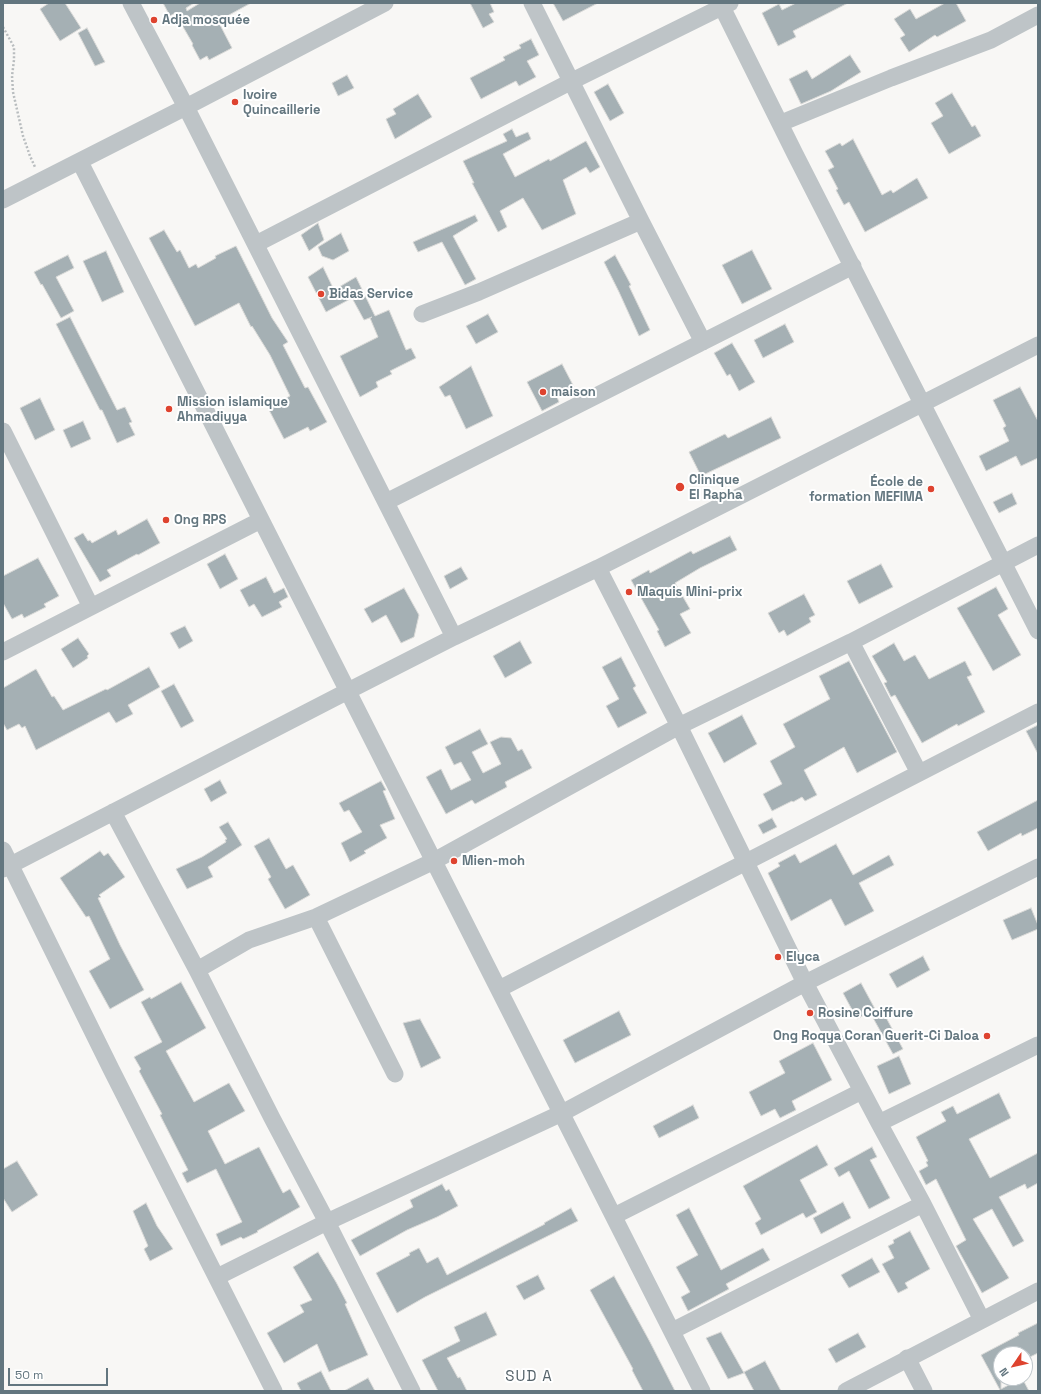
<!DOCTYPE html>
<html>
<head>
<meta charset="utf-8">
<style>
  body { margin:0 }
  #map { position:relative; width:1041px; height:1394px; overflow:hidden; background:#f8f7f5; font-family:"Space Grotesk",sans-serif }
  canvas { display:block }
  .frame { position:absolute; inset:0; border:4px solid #63767f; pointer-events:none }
  .north { position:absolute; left:993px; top:1346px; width:40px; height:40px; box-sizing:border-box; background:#fff; border:1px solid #c1c8cc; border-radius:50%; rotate:236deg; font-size:11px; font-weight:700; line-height:16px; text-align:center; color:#63767f }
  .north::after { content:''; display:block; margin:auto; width:14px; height:18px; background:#de432f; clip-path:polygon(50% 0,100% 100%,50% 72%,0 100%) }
  .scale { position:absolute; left:8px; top:1368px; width:100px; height:18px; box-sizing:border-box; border:2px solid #63767f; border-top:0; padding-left:5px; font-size:12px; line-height:14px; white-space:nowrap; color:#63767f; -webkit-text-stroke:3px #fff; paint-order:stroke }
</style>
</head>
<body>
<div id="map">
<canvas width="1041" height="1394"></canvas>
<div class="frame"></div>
<div class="north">N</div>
<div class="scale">50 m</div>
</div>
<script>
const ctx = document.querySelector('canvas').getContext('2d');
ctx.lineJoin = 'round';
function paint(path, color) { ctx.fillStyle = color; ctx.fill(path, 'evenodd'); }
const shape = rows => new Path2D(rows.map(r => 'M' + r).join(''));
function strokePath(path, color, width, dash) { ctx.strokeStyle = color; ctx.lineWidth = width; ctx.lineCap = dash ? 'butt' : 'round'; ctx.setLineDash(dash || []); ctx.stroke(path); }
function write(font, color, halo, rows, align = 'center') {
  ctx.font = font + ' "Space Grotesk",sans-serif'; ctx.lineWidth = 4; ctx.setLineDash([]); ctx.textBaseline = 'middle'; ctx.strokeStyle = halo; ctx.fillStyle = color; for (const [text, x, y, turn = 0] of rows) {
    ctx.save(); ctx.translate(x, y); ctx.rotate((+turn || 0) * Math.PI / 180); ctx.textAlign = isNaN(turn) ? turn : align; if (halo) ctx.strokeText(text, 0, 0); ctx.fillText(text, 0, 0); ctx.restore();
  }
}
const building = shape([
  [49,3,65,3,81,28,60,41,40,9,49,3],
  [163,3,194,3,186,8,187,11,200,3,251,3,218,21,232,48,209,60,207,56,200,60,192,45,193,44,175,13,170,16,163,3],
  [470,3,490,3,494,12,489,14,494,22,483,28,470,3],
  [553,3,598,3,563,21,553,3],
  [796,3,848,3,793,31,796,37,778,46,762,13,779,4,782,10,796,3],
  [945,3,956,3,966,21,937,37,935,35,909,52,900,38,905,35,894,19,910,9,916,19,945,3],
  [87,28,105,62,95,66,78,33,87,28],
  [531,39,539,55,527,61,536,77,519,86,516,81,481,99,470,78,505,60,503,57,521,48,519,45,531,39],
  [850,55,861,72,831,91,801,104,789,79,807,70,812,79,850,55],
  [347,75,354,88,338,96,332,83,347,75],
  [608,84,624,113,610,121,594,92,608,84],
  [952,93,972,127,975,125,981,136,949,154,931,123,943,116,935,103,952,93],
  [418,94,432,117,395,139,386,119,396,114,393,109,418,94],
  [512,129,516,137,528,132,531,139,503,154,515,177,549,159,550,161,586,141,600,167,590,173,586,167,563,180,576,214,542,230,523,198,500,211,507,227,498,232,472,183,474,183,463,161,507,141,503,134,512,129],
  [853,139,882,195,891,190,893,193,917,178,928,198,865,232,849,202,844,205,836,190,838,189,828,170,834,167,825,151,840,143,842,146,853,139],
  [475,215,478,221,453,236,476,279,465,285,442,242,418,252,413,242,475,215],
  [318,223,324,240,309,251,301,235,318,223],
  [164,230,177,252,180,250,189,268,196,264,198,268,216,258,215,256,236,246,272,318,288,342,283,345,305,388,308,387,327,422,310,431,308,427,284,439,268,408,290,396,270,355,252,326,251,327,239,303,195,326,149,238,164,230],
  [341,233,349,251,333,260,322,256,318,247,341,233],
  [752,250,772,289,742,304,722,265,752,250],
  [106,251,124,292,102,302,83,261,106,251],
  [68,255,74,268,56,277,74,311,61,318,42,284,41,285,34,272,68,255],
  [615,255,631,285,629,286,650,330,639,336,619,292,604,262,615,255],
  [323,267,334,290,356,277,375,316,389,310,406,350,411,348,416,358,390,371,392,374,376,382,378,387,360,397,340,356,378,337,370,318,372,317,364,320,352,298,326,312,308,277,323,267],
  [488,314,498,332,476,344,466,326,488,314],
  [70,317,117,410,125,407,132,422,129,423,135,435,117,443,102,410,100,410,56,324,70,317],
  [785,324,794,342,763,358,754,340,785,324],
  [732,343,755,382,739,391,730,374,727,376,714,353,732,343],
  [562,364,574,387,557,397,559,402,542,411,527,382,562,364],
  [471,366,493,416,466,429,450,395,445,397,439,387,471,366],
  [1020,387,1038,421,1038,458,1021,466,1016,456,986,471,979,456,1009,441,1003,428,1006,426,993,400,1020,387],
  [40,398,55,430,35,440,20,408,40,398],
  [771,417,781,438,701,476,689,452,725,434,728,438,771,417],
  [83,421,91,439,71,448,63,430,83,421],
  [1012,493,1017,504,999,513,993,502,1012,493],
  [147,519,160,543,138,555,137,554,107,570,111,576,100,582,74,538,83,533,88,541,90,540,92,543,116,530,118,535,147,519],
  [730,536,737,550,700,568,675,583,690,609,680,614,691,633,665,647,657,631,659,630,631,580,649,570,650,573,691,551,693,554,730,536],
  [225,554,238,579,220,589,207,564,225,554],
  [38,558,59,596,44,604,46,607,24,618,22,614,12,619,3,603,3,576,38,558],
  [881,564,893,587,859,604,847,581,881,564],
  [461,567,468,579,450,589,444,576,461,567],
  [266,577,274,593,284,588,288,597,279,602,282,607,262,617,254,604,249,607,240,590,266,577],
  [996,587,1008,609,998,615,1021,655,993,671,957,608,996,587],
  [404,588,419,615,414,637,401,643,386,615,372,623,364,609,404,588],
  [804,594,815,615,809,618,811,622,787,636,784,630,779,633,768,613,804,594],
  [185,626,193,641,179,649,170,633,185,626],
  [78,638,89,654,87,656,88,658,73,668,61,649,78,638],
  [520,641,532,663,505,678,493,656,520,641],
  [894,643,904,661,915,655,929,679,965,661,972,675,967,677,985,712,958,726,957,724,922,743,895,695,891,697,884,683,887,682,872,656,894,643],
  [621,657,636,686,633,688,647,713,618,728,606,706,619,699,602,667,621,657],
  [849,661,897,752,857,773,844,747,804,770,817,795,805,801,802,797,793,802,792,801,772,811,763,794,782,784,770,761,795,747,783,724,830,699,819,676,849,661],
  [149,667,160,687,128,705,133,714,116,723,109,712,36,750,25,726,22,728,19,724,7,730,3,723,3,688,36,669,52,697,54,696,63,710,106,689,107,690,149,667],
  [174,684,194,721,181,728,161,691,174,684],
  [742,715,757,744,724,763,708,733,742,715],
  [1038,725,1038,754,1026,731,1038,725],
  [480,729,488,744,472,752,483,773,501,764,490,742,501,737,511,738,518,751,522,749,532,768,505,782,507,787,475,804,472,800,446,814,426,777,441,769,451,790,471,780,461,762,454,765,445,747,480,729],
  [220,780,227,793,211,802,204,789,220,780],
  [381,781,386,790,383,791,395,819,380,825,387,838,364,851,366,853,350,862,341,843,362,832,349,810,344,812,339,803,381,781],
  [1038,800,1038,828,1022,836,1021,833,988,851,977,832,1038,800],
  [772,818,777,827,763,834,758,825,772,818],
  [228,822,242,845,208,867,213,877,187,889,176,869,202,857,226,842,225,840,227,839,219,827,228,822],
  [269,838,286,869,293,865,310,895,285,909,268,879,271,877,254,846,269,838],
  [836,844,853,875,889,855,894,865,859,883,874,911,845,926,831,899,791,921,768,873,780,866,778,863,795,854,800,863,836,844],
  [100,851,104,856,108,853,125,877,99,895,101,897,98,898,120,945,144,990,110,1009,89,971,110,959,89,916,86,917,60,878,100,851],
  [1031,908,1038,925,1038,929,1012,940,1003,920,1031,908],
  [923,956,930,970,897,988,889,974,923,956],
  [181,982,206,1028,166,1051,194,1102,229,1083,245,1111,208,1131,225,1164,259,1147,283,1193,290,1189,300,1207,257,1231,258,1232,243,1239,241,1237,221,1246,216,1234,242,1222,216,1169,187,1183,182,1173,188,1170,160,1115,162,1114,139,1071,141,1069,134,1057,162,1042,141,1002,150,997,151,999,181,982],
  [861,983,875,1009,857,1019,843,993,861,983],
  [882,1010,903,1049,893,1054,872,1016,882,1010],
  [619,1011,631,1035,575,1063,563,1040,619,1011],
  [420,1019,441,1058,421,1068,403,1023,420,1019],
  [813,1043,832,1080,792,1101,796,1110,780,1118,775,1109,761,1116,749,1092,785,1073,779,1061,813,1043],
  [899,1056,911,1084,889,1094,877,1066,899,1056],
  [999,1093,1011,1118,969,1139,990,1178,1038,1153,1038,1183,1027,1189,1025,1184,999,1197,1024,1241,1013,1247,992,1209,973,1219,1009,1278,982,1293,956,1246,966,1240,936,1179,926,1185,919,1171,928,1166,926,1162,928,1161,916,1137,946,1121,941,1112,953,1106,957,1114,999,1093],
  [693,1105,699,1118,659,1138,653,1126,693,1105],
  [817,1145,828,1165,800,1180,817,1212,806,1218,803,1213,761,1235,755,1223,761,1219,743,1186,817,1145],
  [872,1147,877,1157,870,1160,890,1198,869,1209,849,1171,839,1177,834,1168,872,1147],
  [17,1161,38,1195,12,1212,3,1198,3,1169,17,1161],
  [442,1184,446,1191,449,1189,458,1206,437,1217,407,1230,360,1256,351,1240,413,1207,410,1200,442,1184],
  [843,1202,851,1218,821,1234,813,1218,843,1202],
  [146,1203,157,1226,173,1249,150,1261,144,1249,148,1246,133,1211,146,1203],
  [571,1208,578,1221,425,1297,397,1313,376,1273,410,1255,409,1253,419,1248,427,1263,438,1257,447,1275,545,1224,544,1223,571,1208],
  [689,1208,721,1270,763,1248,770,1260,726,1284,729,1289,688,1311,681,1297,690,1292,676,1267,698,1255,676,1215,689,1208],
  [910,1231,930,1269,905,1283,908,1288,898,1293,882,1264,894,1258,888,1246,894,1243,893,1240,910,1231],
  [318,1252,336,1282,347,1303,345,1304,368,1355,329,1372,317,1344,284,1363,267,1333,304,1312,300,1305,312,1300,293,1267,318,1252],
  [872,1258,880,1272,849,1288,841,1275,872,1258],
  [538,1275,545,1289,524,1300,516,1286,538,1275],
  [614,1276,650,1342,675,1391,643,1391,632,1370,633,1369,590,1290,614,1276],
  [486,1312,497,1335,447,1358,458,1378,460,1377,467,1391,438,1391,422,1360,460,1341,454,1327,486,1312],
  [1038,1323,1038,1353,1030,1357,1029,1354,1001,1354,1001,1389,1022,1378,1029,1391,998,1391,1000,1390,981,1355,1019,1335,1018,1333,1038,1323],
  [721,1332,744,1373,728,1379,706,1338,721,1332],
  [858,1333,866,1347,836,1363,828,1349,858,1333],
  [765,1361,781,1391,754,1391,744,1372,765,1361],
  [321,1371,331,1391,301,1391,297,1383,321,1371],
  [368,1378,375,1391,344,1391,368,1378]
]);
paint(building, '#a5b0b4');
strokePath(building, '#d9d9d7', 1);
strokePath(shape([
  [3,27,14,47,14,60,12,76,13,92,23,136,30,156,35,167]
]), '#b9bdbf', 2.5, [2, 2]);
strokePath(shape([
  [131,3,186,107,454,637],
  [532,3,641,221,703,342],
  [720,3,795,154,1038,631],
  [781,123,891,78,991,40,1038,15],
  [80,162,702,1391],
  [3,200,186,107,385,3],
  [256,244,572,81,730,3],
  [422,314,479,292,641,221],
  [3,431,91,607],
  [386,502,853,266],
  [598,568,679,726,805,983,879,1123,923,1204,982,1320],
  [851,642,919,773],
  [3,652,261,520],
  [113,812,197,970,272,1118,327,1222,412,1391],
  [3,850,111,1069,274,1391],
  [3,869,348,691,454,637,598,568,1038,345],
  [316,917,395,1074],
  [197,970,249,940,316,917,434,861,679,726,851,642,1038,545],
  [499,989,1038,712],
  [879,1123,1038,1045],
  [614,1216,862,1091],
  [217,1277,327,1222,562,1113,805,983,1038,867],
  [672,1331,923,1204],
  [907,1358,924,1391],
  [846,1391,1038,1291]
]), '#bec4c7', 17);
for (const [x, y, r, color] of [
  [154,20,4,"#de432f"],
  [235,102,4,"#de432f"],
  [321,294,4,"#de432f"],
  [543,392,4,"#de432f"],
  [169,409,4,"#de432f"],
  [680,487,5,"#de432f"],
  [931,489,4,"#de432f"],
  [166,520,4,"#de432f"],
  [629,592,4,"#de432f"],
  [454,861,4,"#de432f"],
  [778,957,4,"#de432f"],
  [810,1013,4,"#de432f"],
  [987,1036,4,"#de432f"]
]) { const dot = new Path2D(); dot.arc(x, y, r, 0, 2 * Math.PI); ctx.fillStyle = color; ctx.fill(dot); strokePath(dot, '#fff', 1.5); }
write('bold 13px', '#63767f', '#fff', [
  ["Adja mosquée",162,20],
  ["Ivoire",243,95],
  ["Quincaillerie",243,110],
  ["Bidas Service",329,294],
  ["maison",551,392],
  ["Mission islamique",177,402],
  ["Ahmadiyya",177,417],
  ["Clinique",689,480],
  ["El Rapha",689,495],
  ["École de",923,482,"right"],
  ["formation MEFIMA",923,497,"right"],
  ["Ong RPS",174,520],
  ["Maquis Mini-prix",637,592],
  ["Mien-moh",462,861],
  ["Elyca",786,957],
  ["Rosine Coiffure",818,1013],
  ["Ong Roqya Coran Guerit-Ci Daloa",979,1036,"right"]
], 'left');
ctx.letterSpacing = '1px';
write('15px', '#55636a', '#fff', [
  ["SUD A",529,1377]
]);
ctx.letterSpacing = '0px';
</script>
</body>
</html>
